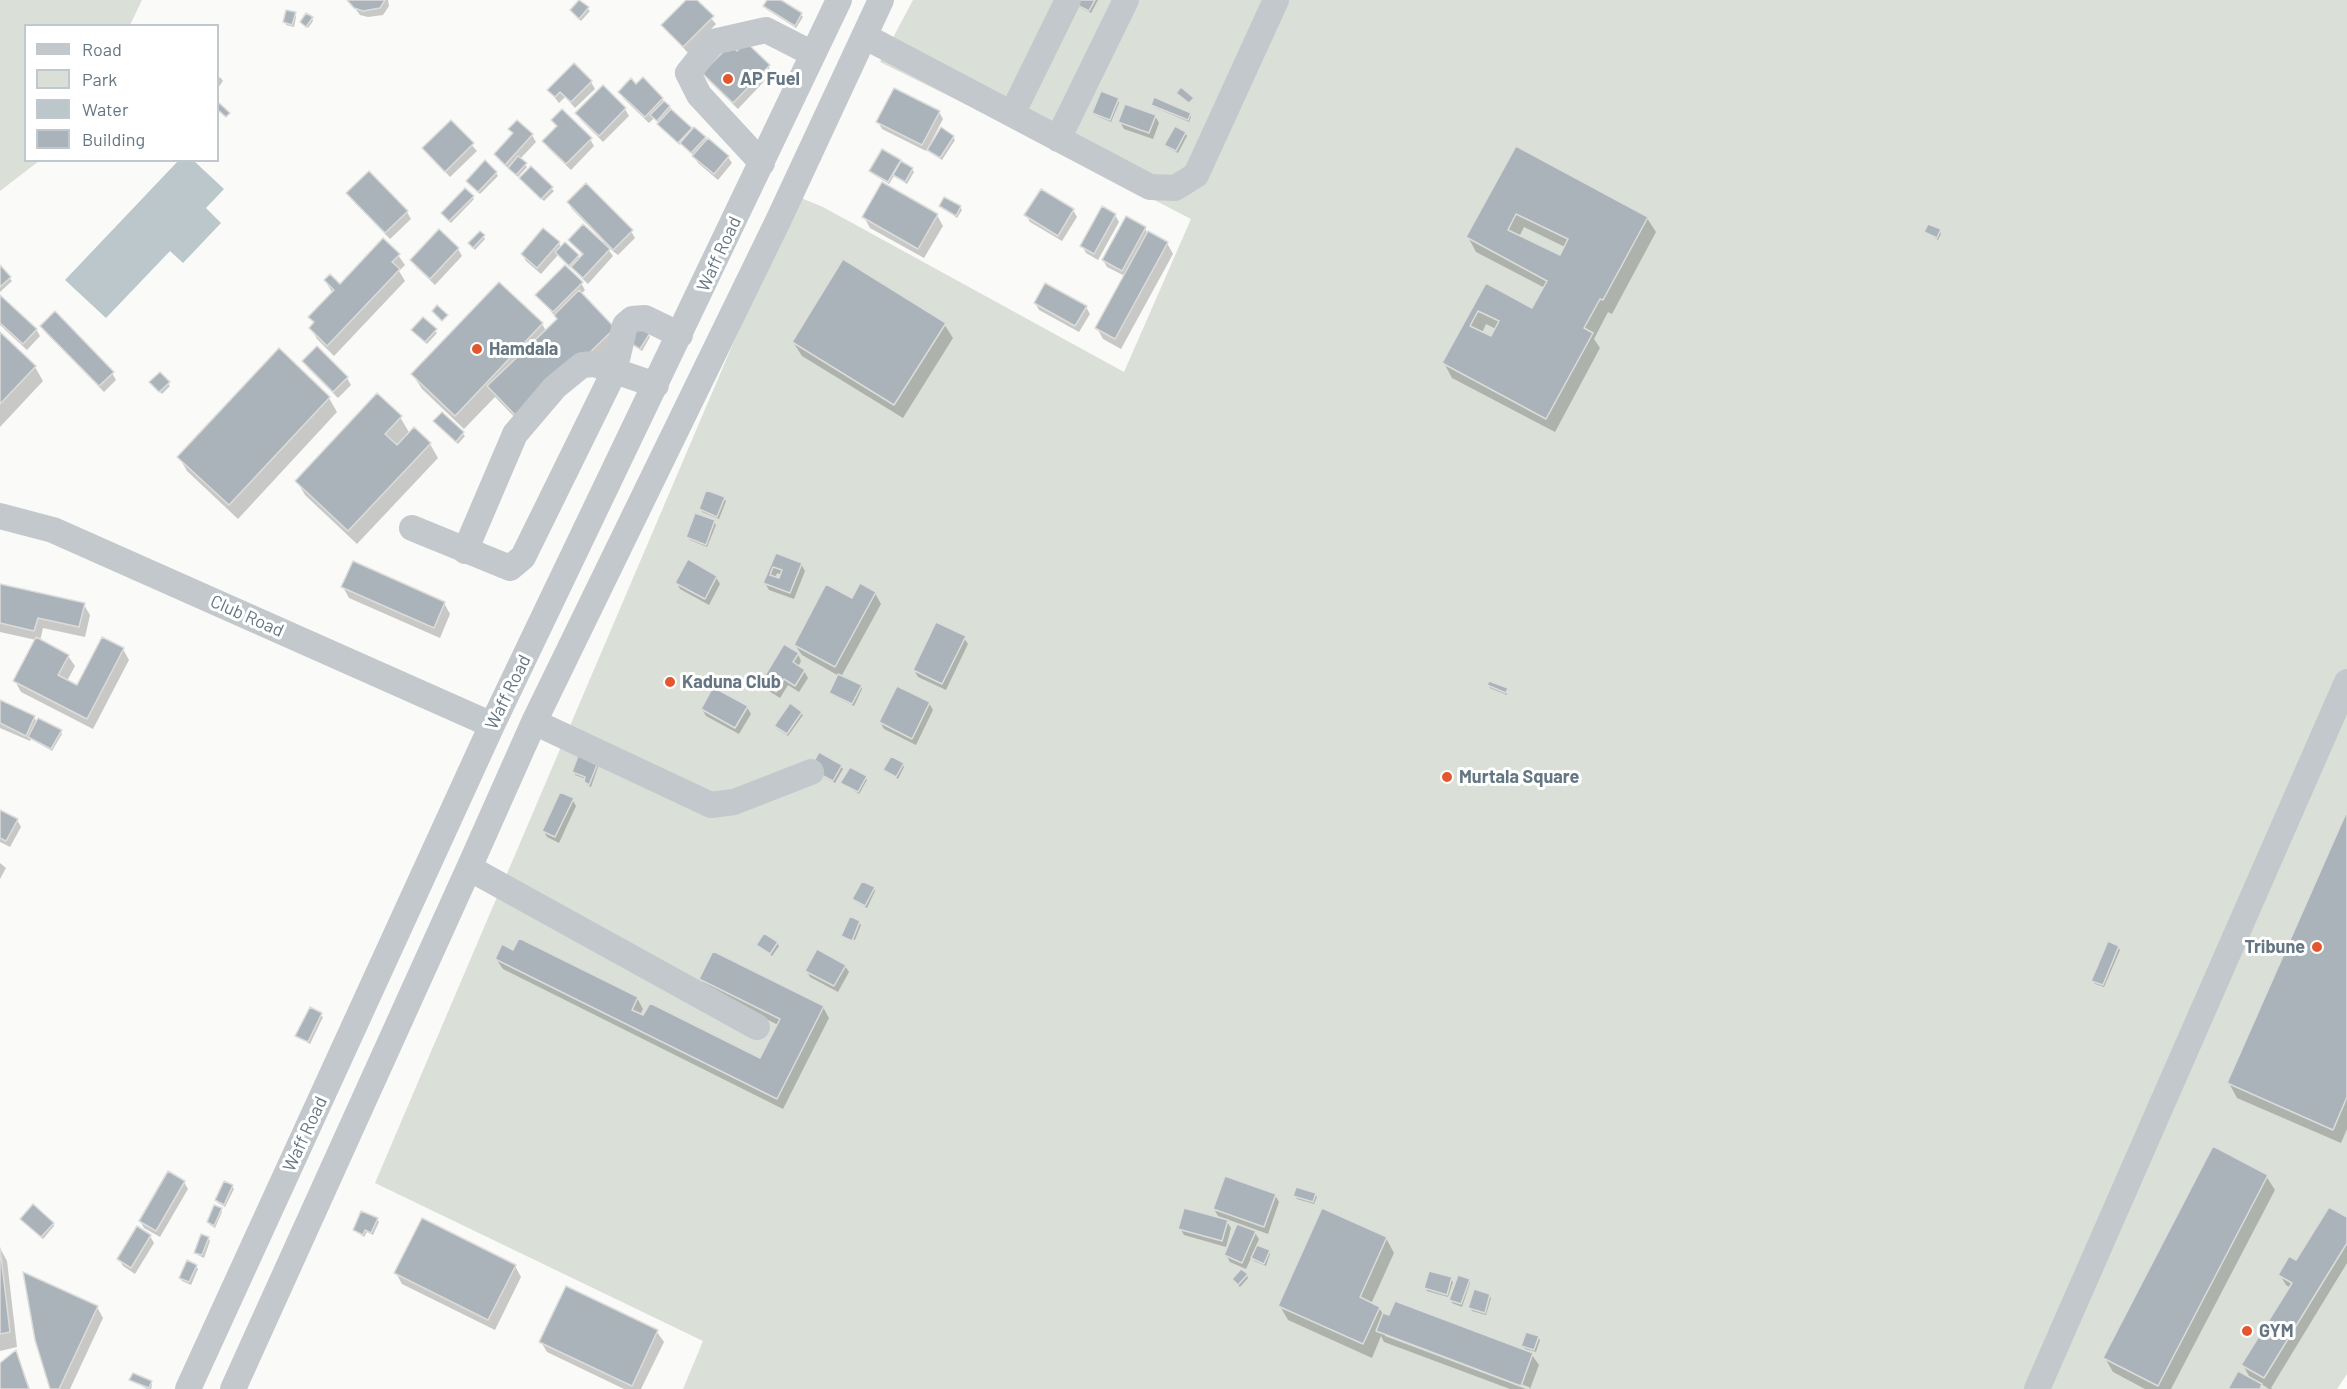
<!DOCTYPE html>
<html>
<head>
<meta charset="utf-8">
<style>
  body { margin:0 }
  #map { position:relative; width:2347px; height:1389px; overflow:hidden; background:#fafaf8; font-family:Barlow,sans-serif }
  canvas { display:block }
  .legend { position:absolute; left:24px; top:24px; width:195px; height:138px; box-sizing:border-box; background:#fff; border:2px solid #c1c8cd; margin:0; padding:8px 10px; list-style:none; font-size:18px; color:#657683 }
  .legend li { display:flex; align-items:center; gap:12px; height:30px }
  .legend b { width:30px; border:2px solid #c1c8cd }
</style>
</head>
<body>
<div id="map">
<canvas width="2347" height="1389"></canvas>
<ul class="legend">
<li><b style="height:8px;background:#c3c8cc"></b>Road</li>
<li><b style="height:16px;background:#dadfd7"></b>Park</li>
<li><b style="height:16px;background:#bbc7cb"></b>Water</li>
<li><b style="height:16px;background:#aab3b9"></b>Building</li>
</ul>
</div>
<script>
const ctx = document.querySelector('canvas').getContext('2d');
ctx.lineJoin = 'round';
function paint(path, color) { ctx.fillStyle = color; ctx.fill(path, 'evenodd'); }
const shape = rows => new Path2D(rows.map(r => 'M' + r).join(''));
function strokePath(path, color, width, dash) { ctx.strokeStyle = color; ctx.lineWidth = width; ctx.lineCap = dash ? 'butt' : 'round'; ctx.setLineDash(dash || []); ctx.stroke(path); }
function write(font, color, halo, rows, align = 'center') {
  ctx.font = font + ' Barlow,sans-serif'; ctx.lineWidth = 6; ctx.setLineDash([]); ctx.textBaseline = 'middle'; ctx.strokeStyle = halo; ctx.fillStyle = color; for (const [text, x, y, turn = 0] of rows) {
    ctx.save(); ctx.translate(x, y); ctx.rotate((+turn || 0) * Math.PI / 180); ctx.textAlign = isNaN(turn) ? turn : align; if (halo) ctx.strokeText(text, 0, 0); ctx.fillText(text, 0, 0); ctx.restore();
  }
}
paint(shape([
  [0,0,142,0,130,25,26,26,26,160,39,161,0,191],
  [913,0,2347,0,2347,1374,2337,1389,683,1389,703,1341,375,1183,796,196,823,207,1124,372,1191,219,1056,149,880,62]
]), '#dadfd7');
paint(shape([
  [178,161,194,161,224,189,206,208,221,223,183,263,170,251,106,318,65,280]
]), '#bbc7cb');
paint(shape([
  [349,0,388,0,389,6,383,15,368,17,360,15],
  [688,0,695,0,716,24,688,53,663,25],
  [769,0,778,0,801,14,803,17,796,28,766,9,765,6],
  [1079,0,1098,0,1091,13,1079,7],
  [580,1,590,11,581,21,573,13],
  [295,14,296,17,294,27,286,25,285,22],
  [312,18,313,21,308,28,301,22],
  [737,53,768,66,772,73,738,109,708,80,704,74],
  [220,77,223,81,218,88,218,79],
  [591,82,595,89,575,108,565,97,559,103,549,90],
  [636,86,662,99,692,131,705,138,728,157,732,163,718,180,698,163,694,156,681,143,680,145,654,118,649,123,624,99,620,92],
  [1118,100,1119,103,1111,122,1095,115,1093,112],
  [1152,105,1190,114,1191,117,1189,122,1154,107],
  [625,109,629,116,603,142,581,120,577,113],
  [939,112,943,119,931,142,953,137,955,140,942,160,931,153,928,148,926,151,882,129,878,122],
  [1155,116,1159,123,1153,139,1124,129,1120,122],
  [553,121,590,139,594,146,571,170,548,148,544,141,557,128],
  [451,122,477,151,450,177,424,149],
  [510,129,532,135,536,142,520,159,527,167,518,177,500,161,496,154,514,135],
  [1185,133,1187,136,1178,153,1168,148,1166,145],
  [1516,148,1647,218,1656,232,1612,314,1608,312,1594,339,1600,348,1555,432,1452,378,1444,363,1486,285,1533,310,1545,288,1476,252,1468,237],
  [1524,227,1565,247,1561,257,1519,237],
  [1486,324,1496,329,1492,338,1482,333],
  [883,151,912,169,914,172,907,184,894,176,889,184,873,174,871,171],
  [531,168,554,191,544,201,523,181],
  [369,173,407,212,411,219,390,239,352,200,348,193],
  [496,173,498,176,480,194,470,184],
  [1041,191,1073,210,1077,217,1062,241,1030,222,1026,215],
  [472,197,474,199,451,223,444,216],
  [568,203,631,231,635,238,618,255,606,246,613,256,588,284,558,255,541,274,526,261,522,254,559,243,561,248,578,256,580,259,583,256,570,240,603,244,604,242,572,209],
  [941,206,960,207,962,210,957,218],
  [937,215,943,226,924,258,870,228,864,217],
  [1115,215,1119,222,1098,260,1086,253,1082,246],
  [1145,228,1148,235,1167,243,1173,254,1121,349,1103,339,1097,328,1125,276,1107,267,1103,260],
  [1940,231,1941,234,1938,240,1926,232],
  [483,236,485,239,475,250,472,246],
  [458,249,462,256,435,285,416,267,412,261],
  [398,255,405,265,399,271,405,281,334,356,317,339,311,328,315,324,310,317,333,293,325,281,340,286],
  [0,267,12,281,0,292],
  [581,283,585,290,581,294,620,339,527,430,495,397,464,429,422,389,413,375,542,324,546,331,558,320,537,295],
  [0,297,36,329,40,336,27,350,0,325],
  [1035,303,1086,307,1090,314,1079,332,1039,310],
  [423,319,437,333,427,344,415,333],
  [944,324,953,338,903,418,802,356,793,342],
  [42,326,112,373,116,380,104,392,46,333],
  [0,334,35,367,43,381,0,427],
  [648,334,650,337,642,351,631,344],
  [304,362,347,378,351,385,338,398,308,368],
  [160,374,170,386,162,394,153,385],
  [329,398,337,412,238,519,187,471,179,457],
  [442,414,465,436,458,444,437,424],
  [400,417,410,434,430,444,438,458,357,544,305,495,297,481],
  [724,498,726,501,719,519,702,512,700,509],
  [714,522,716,525,707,547,690,540,688,537],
  [776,554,801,564,805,571,794,599,769,590,765,583],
  [777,573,782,575,779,580,775,579],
  [716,577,720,584,709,605,680,589,676,582],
  [0,585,84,605,90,615,85,637,43,628,40,641,68,656,75,666,67,681,78,687,123,649,129,660,93,729,21,692,15,681,36,640,0,632],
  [343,587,444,603,450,614,440,638,349,598],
  [875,593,881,604,841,677,861,686,862,689,854,706,832,695,830,693,839,676,802,655,795,645,853,600],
  [964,638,968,644,946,690,918,677,914,670],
  [798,654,801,661,798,667,804,671,808,678,799,692,788,685,780,698,766,689,762,682],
  [1489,685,1507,689,1507,695,1490,688],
  [0,702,34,717,37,723,60,731,62,734,52,751,31,739,30,741,0,728],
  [929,703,933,710,916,745,884,729,880,722],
  [747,707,751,714,739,734,706,716,702,709],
  [801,713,803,715,788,736,777,729,776,726],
  [599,764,591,787,587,785,586,779,575,775,574,772],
  [903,764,904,767,898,779,885,770],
  [841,766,843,769,835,783,814,772],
  [866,778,867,780,859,794,842,783],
  [572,799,576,806,559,843,547,837,543,830],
  [0,812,17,820,21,827,10,847,0,842],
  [2347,815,2347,1129,2341,1143,2237,1098,2229,1083],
  [0,863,6,868,0,879],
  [874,888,875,891,867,908,856,902,854,899],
  [859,922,861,925,855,940,843,936],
  [777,943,779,946,772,956,758,945],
  [2118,947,2120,950,2104,987,2095,984,2093,981],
  [514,952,637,998,643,1009,640,1015,761,1060,778,1025,707,989,701,979,823,1007,829,1018,783,1109,503,969,496,959],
  [845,966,849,972,838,992,810,977,806,970],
  [310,1009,323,1017,310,1044,297,1036],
  [2266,1176,2275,1190,2171,1389,2145,1389,2113,1372,2105,1358],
  [184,1182,188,1189,160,1237,144,1228,140,1221],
  [232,1186,234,1189,225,1207,218,1203,217,1200],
  [1315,1194,1317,1197,1314,1204,1297,1199,1295,1196],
  [1275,1195,1279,1202,1268,1234,1218,1216,1214,1209],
  [221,1209,222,1212,215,1228,210,1225,208,1222],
  [21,1219,53,1223,54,1226,43,1239],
  [377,1219,379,1222,373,1235,367,1232,364,1237,354,1230],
  [2347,1219,2347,1263,2271,1388,2272,1389,2269,1389,2249,1376,2243,1365,2291,1288,2286,1285,2280,1275],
  [1226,1220,1231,1228,1226,1247,1184,1235,1180,1228],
  [1255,1233,1259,1239,1256,1246,1269,1252,1270,1254,1266,1266,1254,1261,1252,1256,1246,1269,1230,1262,1226,1255],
  [150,1236,154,1243,135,1274,123,1266,119,1259],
  [208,1238,210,1241,204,1258,198,1255,196,1252],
  [1386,1238,1394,1253,1371,1304,1379,1308,1383,1314,1390,1317,1532,1355,1539,1365,1530,1389,1529,1387,1385,1333,1385,1336,1526,1389,1510,1389,1384,1342,1381,1336,1372,1358,1288,1320,1280,1306],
  [0,1248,7,1261,17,1347,0,1351],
  [196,1266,198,1269,191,1285,182,1281,180,1278],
  [515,1266,521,1277,495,1330,402,1284,396,1273],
  [1247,1275,1248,1278,1240,1287,1235,1282],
  [1451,1279,1453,1282,1448,1297,1427,1291,1426,1288],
  [1469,1280,1470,1283,1462,1307,1452,1303,1451,1300],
  [567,1288,657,1332,664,1342,641,1389,624,1389,547,1352,541,1342],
  [1489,1295,1491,1298,1486,1315,1472,1311,1470,1308],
  [97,1307,103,1318,70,1389,52,1389],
  [1538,1337,1540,1340,1536,1352,1525,1349,1523,1346],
  [16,1352,30,1389,0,1389,0,1365],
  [131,1380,151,1382,152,1385,151,1389,147,1389]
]), '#0003');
const building = shape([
  [347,0,385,0,380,8,363,11,354,8,347,0],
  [579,0,589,7,579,19,570,10,579,0],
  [686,0,697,0,714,16,683,47,661,25,686,0],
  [767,0,781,0,802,13,795,26,763,6,767,0],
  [1077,0,1095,0,1089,11,1075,4,1077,0],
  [286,10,296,12,292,25,283,22,286,10],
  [306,13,313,17,306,27,300,22,306,13],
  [746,42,770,65,733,103,702,73,730,45,737,51,746,42],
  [574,63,592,81,571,102,560,92,555,97,547,90,574,63],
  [643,77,663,98,645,117,618,92,631,78,636,84,643,77],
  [603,85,626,108,599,136,575,113,603,85],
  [1181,87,1194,98,1189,103,1176,93,1181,87],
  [894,88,940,111,922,145,876,122,894,88],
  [1101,91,1119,98,1110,120,1092,113,1101,91],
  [1154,97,1191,113,1188,120,1151,105,1154,97],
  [664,101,670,106,657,121,650,115,664,101],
  [218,102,230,113,226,117,218,110,218,102],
  [1125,104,1156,115,1149,133,1118,122,1125,104],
  [562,109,592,138,566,164,542,141,557,126,551,120,562,109],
  [671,109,692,128,678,143,657,124,671,109],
  [451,120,474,143,445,172,422,148,451,120],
  [517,120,533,134,505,165,494,154,513,133,508,129,517,120],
  [1175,126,1186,132,1176,151,1164,145,1175,126],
  [694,127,706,137,691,153,680,143,694,127],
  [941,127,954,136,940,158,927,150,941,127],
  [708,138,729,156,714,174,692,156,708,138],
  [1516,146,1648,217,1603,300,1600,299,1584,328,1593,333,1546,419,1442,363,1486,283,1532,308,1547,281,1466,237,1516,146],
  [1516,214,1568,239,1560,255,1508,230,1516,214],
  [1478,311,1499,321,1491,336,1470,326,1478,311],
  [882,149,901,160,888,182,869,171,882,149],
  [518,156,527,163,516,175,508,168,518,156],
  [485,160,497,172,478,192,466,181,485,160],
  [901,161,913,168,905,182,893,175,901,161],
  [531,166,553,187,541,199,519,178,531,166],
  [369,171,408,211,385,233,346,193,369,171],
  [882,182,938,214,918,249,862,217,882,182],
  [586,183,633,230,613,250,567,202,586,183],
  [465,188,474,196,449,221,441,213,465,188],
  [1041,189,1074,209,1058,236,1024,215,1041,189],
  [944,197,961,206,956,216,939,206,944,197],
  [1102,206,1116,214,1094,254,1080,246,1102,206],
  [1126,216,1146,227,1122,271,1102,260,1126,216],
  [583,224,610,249,583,278,571,267,583,254,568,240,583,224],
  [1928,224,1941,229,1937,238,1924,232,1928,224],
  [543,228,560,242,537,268,521,254,543,228],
  [439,229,459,248,430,279,410,260,439,229],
  [480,231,485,235,473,248,468,243,480,231],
  [1148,231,1168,242,1115,339,1095,328,1148,231],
  [383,238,400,254,392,262,400,269,327,346,309,328,314,322,308,317,334,290,324,280,330,274,340,284,383,238],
  [565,242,579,255,569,266,555,252,565,242],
  [843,259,946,323,894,405,792,342,843,259],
  [0,265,11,277,0,287,0,265],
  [565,265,583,282,553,312,535,295,565,265],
  [499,282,543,323,455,416,411,374,499,282],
  [1045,283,1087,306,1075,326,1034,303,1045,283],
  [579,290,615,328,520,420,487,386,557,319,554,315,579,290],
  [0,295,37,329,23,344,0,323,0,295],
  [437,305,448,315,442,321,432,311,437,305],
  [55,311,114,372,99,386,40,326,55,311],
  [423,317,437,329,425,342,411,330,423,317],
  [636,326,650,333,640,349,627,341,636,326],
  [0,332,36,366,0,404,0,332],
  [317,346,348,377,333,392,302,361,317,346],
  [279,348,330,397,229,505,177,457,279,348],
  [160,372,170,382,159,392,149,382,160,372],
  [377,393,402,416,385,434,397,445,414,427,431,443,348,531,295,481,377,393],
  [442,412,464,432,456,442,433,421,442,412],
  [706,490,725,497,717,517,699,509,706,490],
  [695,513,715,520,706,545,686,537,695,513],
  [776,553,802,563,790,593,763,583,776,553],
  [773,567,782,570,779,578,770,575,773,567],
  [688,559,717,576,705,599,675,583,688,559],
  [353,561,445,602,434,628,341,587,353,561],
  [860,583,876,592,835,667,794,645,826,584,852,598,860,583],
  [0,584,85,603,79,627,38,618,34,631,0,623,0,584],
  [936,622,966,636,942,684,913,670,936,622],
  [36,637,69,655,58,675,77,685,102,637,124,648,87,719,13,681,36,637],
  [784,644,799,653,793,662,805,670,795,686,784,679,776,692,761,682,784,644],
  [838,674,862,685,852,704,829,693,838,674],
  [1489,681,1508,688,1506,693,1487,685,1489,681],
  [897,686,930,702,912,739,879,722,897,686],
  [713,687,748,706,735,728,701,709,713,687],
  [0,700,35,716,26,736,0,723,0,700],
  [790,703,802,712,787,734,774,726,790,703],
  [38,718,62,730,51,749,28,737,38,718],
  [819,752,842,765,833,781,810,769,819,752],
  [579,753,599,760,589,785,584,782,585,777,572,772,579,753],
  [891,756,904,763,896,777,883,770,891,756],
  [850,767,867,776,858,792,840,783,850,767],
  [560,792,574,798,555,837,542,831,560,792],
  [0,810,18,819,6,841,0,838,0,810],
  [2347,811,2347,1097,2333,1130,2227,1083,2347,811],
  [862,881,875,887,865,906,852,899,862,881],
  [850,916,860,921,852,941,841,936,850,916],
  [764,933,778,942,770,954,756,945,764,933],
  [519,938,638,997,632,1010,643,1015,650,1003,760,1058,780,1019,699,979,713,951,824,1006,777,1099,495,959,502,944,513,950,519,938],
  [2108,941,2119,946,2103,985,2091,981,2108,941],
  [817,949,846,965,834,986,805,971,817,949],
  [310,1007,322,1013,308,1042,295,1036,310,1007],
  [2213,1146,2268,1175,2158,1386,2103,1358,2213,1146],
  [168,1171,185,1181,156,1231,139,1221,168,1171],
  [1225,1176,1276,1194,1264,1227,1213,1209,1225,1176],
  [224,1181,233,1185,224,1205,215,1200,224,1181],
  [1296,1187,1316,1193,1313,1202,1293,1196,1296,1187],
  [33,1204,54,1223,41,1237,20,1219,33,1204],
  [214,1205,222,1208,214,1226,207,1222,214,1205],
  [2329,1207,2347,1217,2347,1243,2264,1378,2241,1365,2292,1283,2278,1275,2289,1256,2296,1260,2329,1207],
  [1184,1208,1228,1220,1222,1241,1178,1229,1184,1208],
  [1322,1208,1387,1237,1360,1297,1380,1307,1363,1344,1278,1306,1322,1208],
  [361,1211,378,1218,371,1233,365,1230,363,1235,353,1230,361,1211],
  [422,1218,516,1265,488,1320,394,1273,422,1218],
  [1237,1224,1256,1231,1242,1263,1224,1255,1237,1224],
  [137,1226,151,1235,131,1268,117,1259,137,1226],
  [201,1234,209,1237,202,1255,194,1253,201,1234],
  [1257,1245,1270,1250,1264,1264,1251,1258,1257,1245],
  [0,1248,10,1332,0,1334,0,1248],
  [187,1260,197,1265,189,1282,179,1278,187,1260],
  [1241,1269,1248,1274,1238,1285,1232,1279,1241,1269],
  [1429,1271,1452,1277,1447,1295,1424,1288,1429,1271],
  [23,1272,98,1306,59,1389,50,1389,35,1340,23,1272],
  [1458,1275,1470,1279,1461,1304,1449,1300,1458,1275],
  [566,1286,658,1330,632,1386,539,1342,566,1286],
  [1474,1289,1490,1294,1485,1313,1468,1308,1474,1289],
  [1395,1301,1533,1353,1521,1386,1376,1331,1383,1313,1389,1315,1395,1301],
  [1526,1332,1539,1336,1534,1350,1521,1346,1526,1332],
  [16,1350,29,1389,0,1389,0,1363,16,1350],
  [2238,1371,2262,1384,2260,1389,2228,1389,2238,1371],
  [133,1373,152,1381,149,1388,129,1380,133,1373]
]);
paint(building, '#aab3b9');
strokePath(building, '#dcdcda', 1.5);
strokePath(shape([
  [864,36,1150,187,1175,188,1196,175,1276,0],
  [1012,114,1068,0],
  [1058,139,1126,0],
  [762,163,699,95,688,73,713,42,766,30,813,54],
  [0,516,53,530,492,725],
  [412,528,510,568,523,557,614,372,625,325,632,319,645,318,680,335],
  [465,551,515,434,555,387,582,365,594,364,656,385],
  [534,722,711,805,734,802,811,772],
  [469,868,757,1027],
  [188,1389,492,725,839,0],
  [233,1389,469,868,534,722,778,221,881,0],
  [2037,1389,2347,682]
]), '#c3c8cc', 26);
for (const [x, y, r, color] of [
  [728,79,6,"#e4572e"],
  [477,349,6,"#e4572e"],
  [670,682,6,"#e4572e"],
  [1447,777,6,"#e4572e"],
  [2317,947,6,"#e4572e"],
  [2247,1331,6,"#e4572e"]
]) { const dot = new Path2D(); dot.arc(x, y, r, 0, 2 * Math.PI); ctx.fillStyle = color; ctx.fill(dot); strokePath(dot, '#fff', 2); }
write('bold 18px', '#657683', '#fff', [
  ["AP Fuel",740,79],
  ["Hamdala",489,349],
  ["Kaduna Club",682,682],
  ["Murtala Square",1459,777],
  ["Tribune",2305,947,"right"],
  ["GYM",2259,1331]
], 'left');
write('18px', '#657683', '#fff', [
  ["Waff Road",719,254,-65],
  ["Club Road",247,616,24],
  ["Waff Road",508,692,-64],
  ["Waff Road",305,1134,-65]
]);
</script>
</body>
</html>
